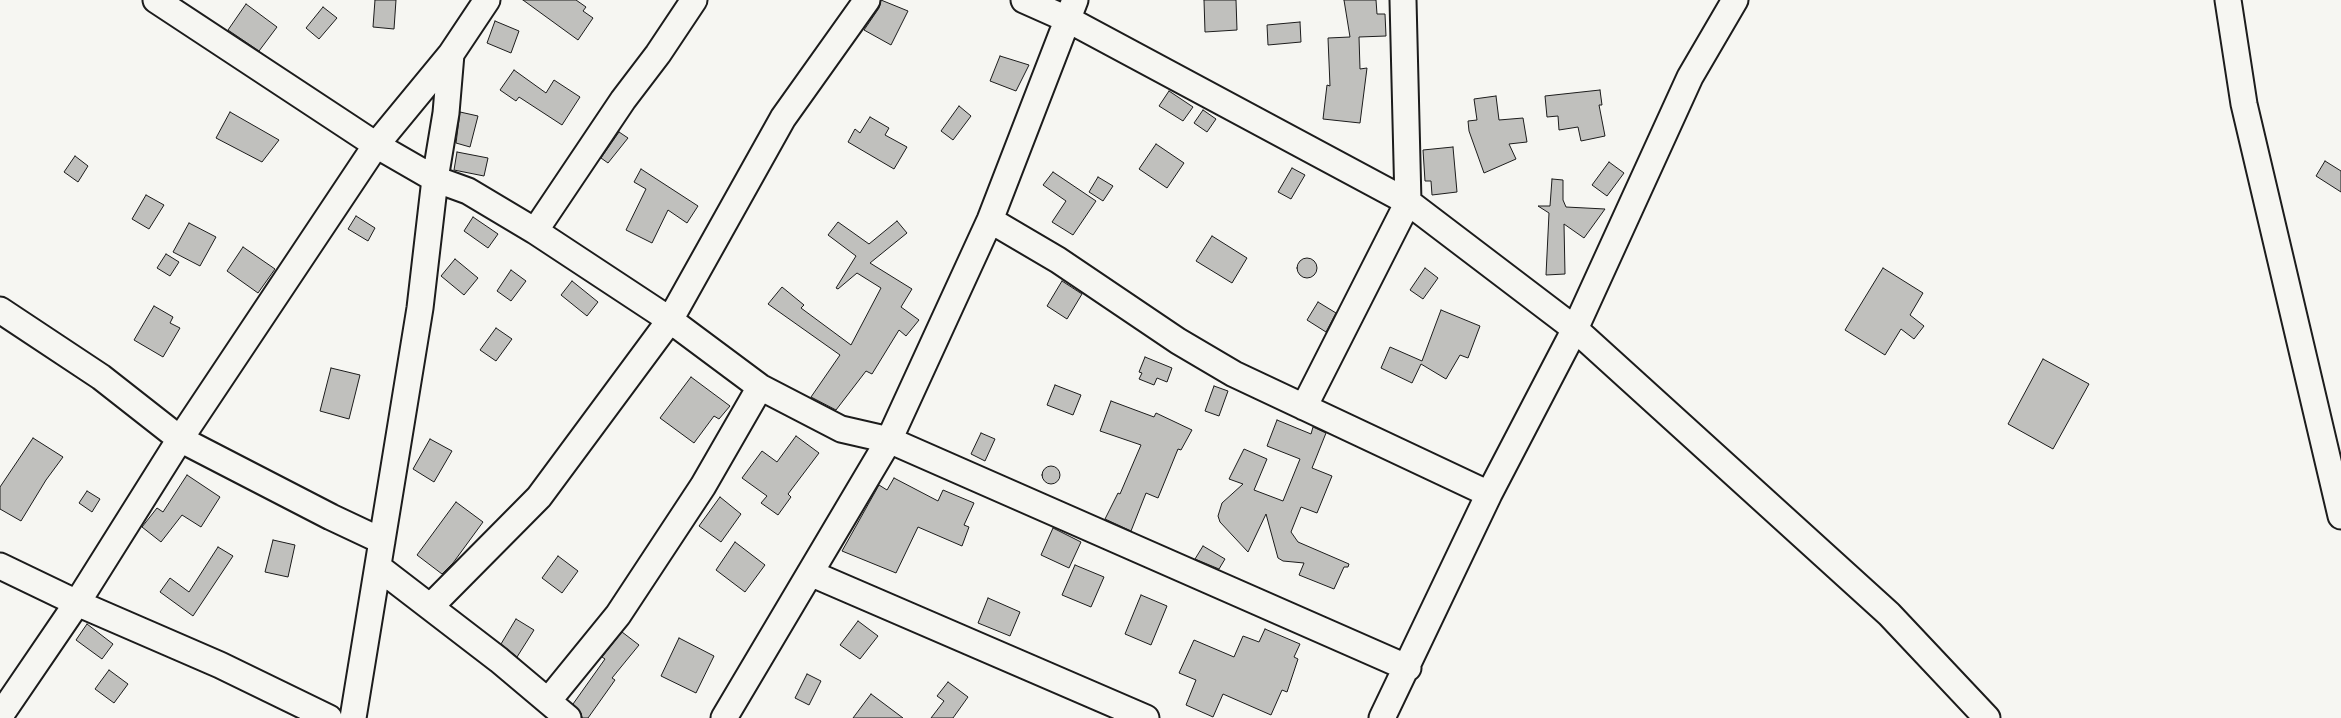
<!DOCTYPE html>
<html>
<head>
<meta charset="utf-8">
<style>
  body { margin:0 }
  canvas { display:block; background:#f6f6f2 }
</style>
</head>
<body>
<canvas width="2341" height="718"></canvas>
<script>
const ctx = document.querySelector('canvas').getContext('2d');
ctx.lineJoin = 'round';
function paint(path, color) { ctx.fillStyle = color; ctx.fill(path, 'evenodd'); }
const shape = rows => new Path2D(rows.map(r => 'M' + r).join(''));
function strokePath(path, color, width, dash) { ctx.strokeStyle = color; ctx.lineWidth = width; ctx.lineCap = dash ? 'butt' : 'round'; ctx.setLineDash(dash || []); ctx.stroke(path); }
const building = shape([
  [375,0,396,0,394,29,373,27,375,0],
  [523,0,576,0,586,7,583,11,593,18,578,40,523,0],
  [881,0,908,11,891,45,864,30,879,8,881,0],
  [1204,0,1236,0,1237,30,1205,32,1204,0],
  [1344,0,1376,0,1377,14,1385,14,1386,36,1359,37,1360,69,1367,68,1360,123,1323,119,1327,85,1330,86,1328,38,1350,37,1344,0],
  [246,4,277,27,259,51,228,30,246,4],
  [323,7,337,18,319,39,306,28,323,7],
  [495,21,519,31,511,53,487,43,495,21],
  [1300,22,1301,42,1268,45,1267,25,1300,22],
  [1000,56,1029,65,1016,91,990,81,1000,56],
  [514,70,546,93,554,80,580,97,562,125,519,97,516,101,500,90,514,70],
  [1600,90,1602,105,1599,105,1605,136,1581,141,1578,127,1559,130,1558,116,1547,117,1545,96,1600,90],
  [1169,91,1193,107,1183,121,1159,106,1169,91],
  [1496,96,1499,120,1523,118,1527,142,1509,144,1516,159,1484,173,1469,131,1468,121,1477,120,1474,99,1496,96],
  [959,106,971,116,953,140,941,131,959,106],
  [1203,110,1216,119,1207,132,1194,123,1203,110],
  [230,112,279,140,262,162,216,138,230,112],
  [460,112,478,116,470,147,456,143,460,112],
  [870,117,889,128,885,135,907,147,894,169,848,142,855,129,860,133,870,117],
  [619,132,628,138,608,163,601,158,619,132],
  [1156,144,1184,163,1167,188,1139,169,1156,144],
  [1453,147,1457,192,1432,195,1431,181,1425,181,1423,150,1453,147],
  [457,152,488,158,484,176,454,170,457,152],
  [75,156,88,166,78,182,64,172,75,156],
  [2325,161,2341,171,2341,192,2316,176,2325,161],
  [1609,162,1624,173,1607,196,1592,185,1609,162],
  [1292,168,1305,175,1291,199,1278,192,1292,168],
  [641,169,698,206,687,223,668,210,652,243,626,230,646,189,634,182,641,169],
  [1053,172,1096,201,1073,235,1052,222,1066,201,1043,185,1053,172],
  [1098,177,1113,186,1103,201,1089,192,1098,177],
  [1552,179,1563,180,1563,200,1566,207,1605,209,1584,238,1564,224,1565,274,1546,275,1549,213,1538,206,1550,206,1552,179],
  [146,195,164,205,149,229,132,219,146,195],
  [356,216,375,228,368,241,348,229,356,216],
  [473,217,498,234,488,248,464,231,473,217],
  [897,221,907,233,870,263,912,289,901,307,919,320,906,336,899,330,872,374,866,371,836,410,811,397,840,355,768,304,782,287,804,305,801,308,851,345,881,288,857,273,838,289,836,288,856,256,828,235,838,222,869,244,897,221],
  [189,223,216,237,200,266,173,252,189,223],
  [1212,236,1247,258,1232,283,1196,261,1212,236],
  [243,247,275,269,258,293,227,271,243,247],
  [166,254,179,262,170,276,157,268,166,254],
  '1297 268a10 10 0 1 1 20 0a10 10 0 1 1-20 0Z',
  [455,259,478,278,464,295,441,276,455,259],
  [1425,268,1438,278,1423,299,1410,290,1425,268],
  [1883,268,1923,293,1910,315,1924,326,1914,339,1901,329,1885,355,1845,330,1883,268],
  [511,270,526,281,511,301,497,291,511,270],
  [572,281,598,302,587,316,561,295,572,281],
  [1062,281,1082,294,1067,319,1047,306,1062,281],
  [1318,302,1336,313,1326,332,1307,320,1318,302],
  [154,306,173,317,170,323,180,328,163,357,134,340,154,306],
  [1441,310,1480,326,1468,358,1460,355,1446,379,1421,364,1412,383,1381,368,1390,347,1422,361,1441,310],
  [496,328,512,339,496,361,480,350,496,328],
  [1145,357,1172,368,1167,382,1157,378,1154,385,1139,379,1142,373,1139,372,1145,357],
  [2043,359,2089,384,2053,449,2008,424,2043,359],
  [331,368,360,375,349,419,320,411,331,368],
  [691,377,730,406,719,419,714,416,694,443,660,418,691,377],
  [1055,385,1081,395,1073,415,1047,405,1055,385],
  [1214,386,1228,391,1219,416,1205,411,1214,386],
  [1111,401,1154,417,1156,413,1192,430,1181,450,1178,449,1158,498,1146,493,1131,531,1105,519,1118,493,1120,494,1141,445,1100,431,1111,401],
  [1277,420,1311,434,1313,427,1326,433,1312,468,1332,476,1317,513,1301,507,1291,532,1298,542,1349,564,1348,567,1344,567,1334,589,1299,575,1304,563,1283,561,1278,558,1266,514,1248,552,1220,522,1218,516,1222,503,1243,484,1229,479,1244,449,1267,459,1254,490,1283,501,1300,459,1267,446,1277,420],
  [981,433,995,439,985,461,971,454,981,433],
  [796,436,819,453,788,494,791,497,778,515,761,503,767,496,742,478,762,451,777,462,796,436],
  [33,438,63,457,46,480,21,521,0,509,0,487,33,438],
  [430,439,452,451,434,482,413,469,430,439],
  '1042 475a9 9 0 1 1 18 0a9 9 0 1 1-18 0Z',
  [187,475,220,497,201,527,182,515,161,542,142,527,157,508,163,512,187,475],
  [894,478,938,501,943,490,974,503,964,525,969,527,962,546,918,527,896,573,842,551,879,485,887,490,894,478],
  [87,491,100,499,92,512,79,503,87,491],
  [720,497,741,514,721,542,699,526,720,497],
  [456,502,483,522,453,563,442,574,417,555,456,502],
  [1053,528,1081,542,1069,568,1041,555,1053,528],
  [273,540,295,545,288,577,265,572,273,540],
  [735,542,765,565,745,592,716,570,735,542],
  [1203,546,1225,559,1219,569,1195,559,1203,546],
  [218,547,233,556,193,616,160,592,170,578,189,592,218,547],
  [558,556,578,571,562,593,542,578,558,556],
  [1075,565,1104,577,1091,607,1062,595,1075,565],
  [1141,595,1167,606,1151,645,1125,634,1141,595],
  [988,598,1020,612,1010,636,978,623,988,598],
  [516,619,534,630,517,657,501,644,516,619],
  [858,621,878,636,860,659,840,645,858,621],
  [87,624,113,644,102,659,76,640,87,624],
  [1265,629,1300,644,1294,657,1298,659,1287,692,1282,690,1271,715,1223,694,1213,717,1186,705,1196,680,1179,673,1194,640,1234,657,1243,636,1259,642,1265,629],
  [622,632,639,645,612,678,615,680,588,718,582,718,581,713,573,704,605,659,602,657,622,632],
  [679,638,714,656,696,693,661,676,679,638],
  [109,670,128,684,114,703,95,689,109,670],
  [807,674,821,681,809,705,795,698,807,674],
  [948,682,968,697,953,718,931,718,944,701,937,696,948,682],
  [871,694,903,718,853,718,871,694]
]);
paint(building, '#c0c0bd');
strokePath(building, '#1c1c1c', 1);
const minor = shape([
  [156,0,376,145,435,179,468,191,535,231,670,320,760,387,841,429,889,440,1408,668],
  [1024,0,1069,20,1408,202,1575,329,1889,614,1987,718],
  [2228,0,2244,104,2341,516],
  [990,220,1058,260,1178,341,1234,374,1489,494],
  [535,231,623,100,658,54,694,0],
  [0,310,101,377,180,439,331,517,382,541],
  [1304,407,1408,202,1403,0],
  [0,566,77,603,220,665,329,718],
  [378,567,499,660,568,718],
  [810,573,1146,718],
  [430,607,539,497,670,320,783,118,867,0],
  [548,701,618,615,703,486,760,387],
  [0,716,77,603,180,439,376,145,451,54,487,0],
  [353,718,420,308,435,179,446,113,451,54],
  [724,718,889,440,990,220,1075,0],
  [1382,718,1489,494,1575,329,1690,77,1735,0]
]);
strokePath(minor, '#1c1c1c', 29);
strokePath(minor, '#f6f6f2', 25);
</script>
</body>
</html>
